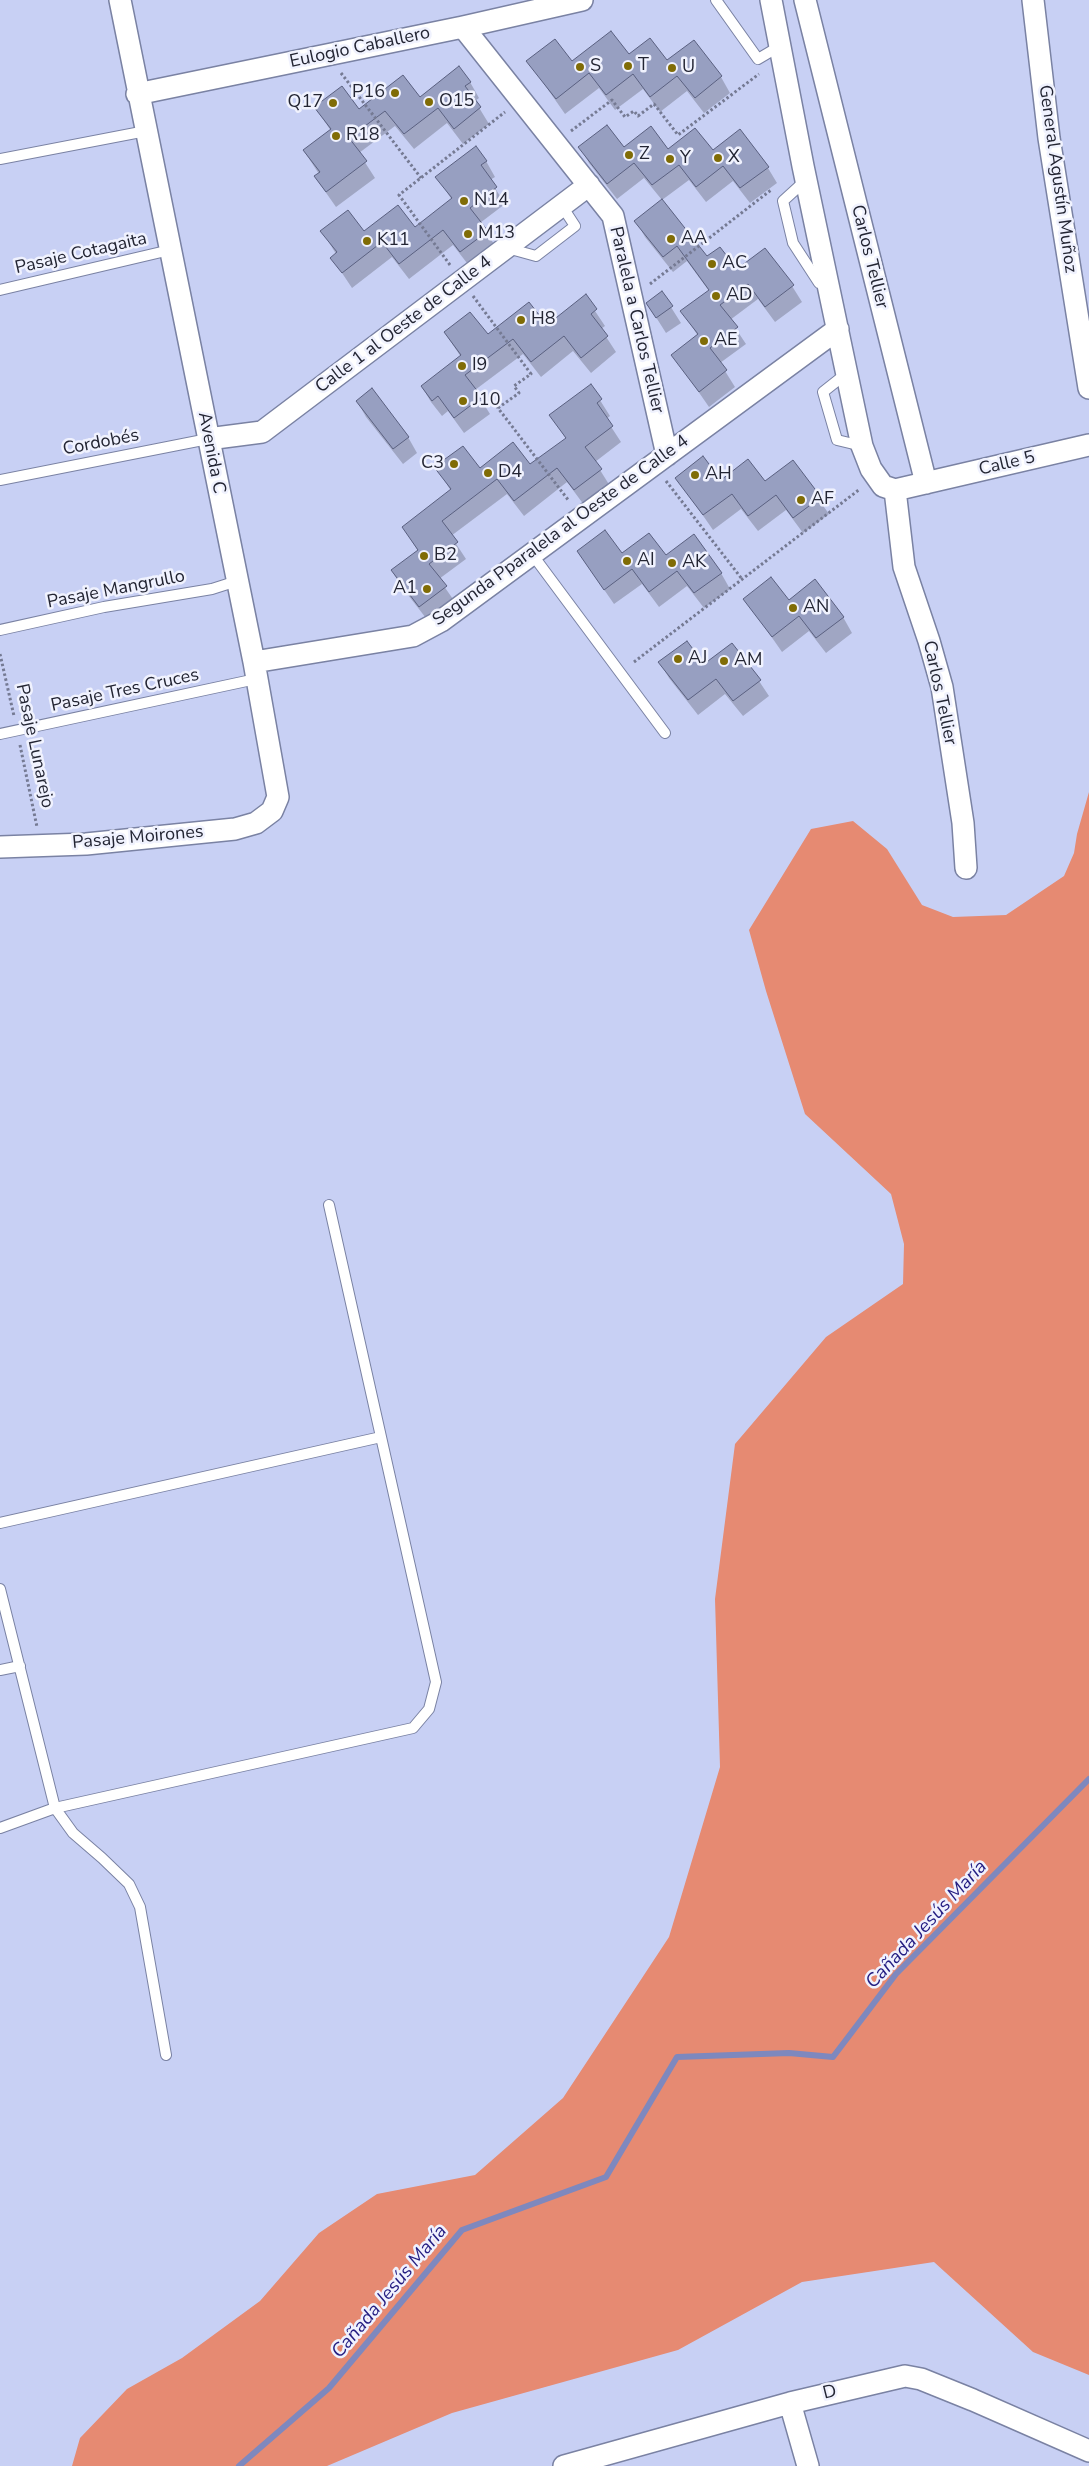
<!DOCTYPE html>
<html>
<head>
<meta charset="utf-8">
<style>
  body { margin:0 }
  canvas { display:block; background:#c8d0f4 }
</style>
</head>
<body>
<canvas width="1089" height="2466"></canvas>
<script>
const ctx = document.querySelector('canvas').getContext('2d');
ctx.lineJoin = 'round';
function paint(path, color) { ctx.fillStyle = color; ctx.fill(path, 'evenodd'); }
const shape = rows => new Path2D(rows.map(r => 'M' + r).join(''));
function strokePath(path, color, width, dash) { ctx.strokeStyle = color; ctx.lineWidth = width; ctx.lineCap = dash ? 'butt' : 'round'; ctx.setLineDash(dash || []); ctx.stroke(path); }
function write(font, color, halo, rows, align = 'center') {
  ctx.font = font + ' "Nunito Sans",sans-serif'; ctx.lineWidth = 5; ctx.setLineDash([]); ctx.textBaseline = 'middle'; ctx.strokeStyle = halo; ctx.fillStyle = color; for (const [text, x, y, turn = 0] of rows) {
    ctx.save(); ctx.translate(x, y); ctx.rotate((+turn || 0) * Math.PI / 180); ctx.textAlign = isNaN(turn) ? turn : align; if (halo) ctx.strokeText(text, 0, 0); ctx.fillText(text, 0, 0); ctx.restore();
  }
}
paint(shape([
  [1089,792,1089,2375,1033,2352,934,2262,802,2282,678,2350,452,2413,327,2466,72,2466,80,2438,127,2389,182,2358,260,2301,319,2233,377,2194,475,2175,563,2098,669,1937,720,1767,715,1599,735,1444,826,1337,903,1284,904,1244,891,1194,805,1114,766,991,749,930,811,829,853,821,887,849,922,905,953,917,1006,915,1064,876,1074,853,1077,834]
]), '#e68a72');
paint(shape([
  [694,41,721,77,730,93,704,113,687,91,660,112,643,89,615,110,599,88,565,114,528,61,572,63,628,55,667,62],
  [470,82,479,98,475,101,489,124,463,144,447,123,414,149,395,126,359,153,375,178,336,207,315,177,319,174,304,151,331,131,315,107,359,111,420,98],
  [580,147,713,152,768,168,777,183,750,203,733,181,706,202,689,180,662,200,644,178,617,199,589,163],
  [486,161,495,177,490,180,505,204,480,223,496,247,470,267,453,245,409,279,392,257,352,288,332,258,336,254,322,231,364,233,414,229,452,200,437,177],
  [636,221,707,258,737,270,792,286,802,302,775,322,758,299,730,320,746,344,720,363,735,387,709,407,673,355,698,336,682,311,709,291,687,261,673,272,645,237],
  [662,293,681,323,666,333,647,303],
  [585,296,605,326,601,329,616,352,591,373,573,351,541,377,523,354,475,390,490,414,464,433,448,411,442,416,431,402,422,387,461,357,445,333,487,336,547,327],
  [591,386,610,416,606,419,621,442,595,462,610,486,584,505,567,482,524,516,507,494,451,536,466,559,439,579,455,602,429,622,401,586,392,571,418,551,403,527,451,491,436,467,480,470,530,466,566,439,551,415],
  [357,401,408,437,417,453,403,464,366,417],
  [792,462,829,514,803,533,786,510,758,531,741,509,713,530,677,478,765,483],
  [578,552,666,557,721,573,730,589,704,608,687,586,659,607,642,584,614,604],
  [745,599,843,617,852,633,826,653,809,631,782,652],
  [660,663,704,666,759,681,769,696,743,716,725,694,698,715,669,678]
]), '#0003');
strokePath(shape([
  [239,2466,329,2388,462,2230,606,2177,677,2057,789,2053,833,2057,896,1974,1089,1779]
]), '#7e88be', 6);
const building = shape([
  [611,31,629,54,650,38,667,60,694,40,722,76,695,98,677,76,650,97,633,74,606,95,589,73,556,99,526,61,555,39,572,61,611,31],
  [459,66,471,82,465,86,481,107,454,129,438,108,404,134,385,111,349,138,367,161,326,192,314,176,320,172,303,150,331,129,314,107,342,86,359,109,403,75,420,97,459,66],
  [607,125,624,147,651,126,668,149,695,128,713,150,740,129,769,167,740,188,723,166,696,187,679,165,652,185,634,163,607,184,578,147,607,125],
  [476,146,487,161,481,165,497,187,470,208,488,231,460,252,443,230,399,264,382,242,342,273,330,258,337,252,320,231,348,210,364,231,398,205,415,227,452,198,435,177,476,146],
  [662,199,707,256,720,247,737,269,765,248,794,285,765,307,748,284,720,305,738,327,710,348,727,370,699,392,671,355,698,334,680,311,709,290,677,246,663,257,634,221,662,199],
  [662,291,673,306,656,318,646,303,662,291],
  [586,294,597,309,591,314,608,336,581,358,564,336,531,362,513,339,465,375,482,397,454,418,438,396,432,401,421,386,461,355,444,332,470,312,488,334,529,302,547,325,586,294],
  [591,384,602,399,597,403,613,426,585,447,602,469,574,490,557,468,514,501,497,479,442,521,458,542,429,564,447,586,419,607,391,570,418,550,402,527,451,489,434,467,463,446,480,468,513,442,530,464,566,438,549,415,591,384],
  [372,388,409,437,393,449,356,401,372,388],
  [703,456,721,480,748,459,765,481,793,460,821,497,793,518,776,495,748,516,732,494,703,515,675,478,703,456],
  [605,530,622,553,649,533,666,555,694,534,722,573,694,593,677,571,649,592,632,569,604,590,577,551,605,530],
  [771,577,789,600,815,579,844,617,816,638,799,616,772,637,743,599,771,577],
  [687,641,704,664,732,643,761,680,733,701,716,679,688,700,658,662,687,641]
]);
paint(building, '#979fc1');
strokePath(building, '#5a6080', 1);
const lane = shape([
  [716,0,758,59,780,46],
  [0,159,146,131],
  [806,180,783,201,793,243,819,283,824,282],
  [507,248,536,256,575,226,562,206],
  [0,290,170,250],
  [847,373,823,392,837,440,862,446],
  [0,480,208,439],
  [532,554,665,733],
  [0,630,104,607,212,589,237,581],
  [0,734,256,679],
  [0,1523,381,1437],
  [0,1589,55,1808,73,1833,102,1858,129,1884,140,1907,166,2055],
  [0,1670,20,1666],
  [0,1828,55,1808,413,1728,429,1709,436,1682,329,1205]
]);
const street = shape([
  [771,0,803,166,862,446,871,469,883,486,895,490,1089,445],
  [805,0,926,483],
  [1033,0,1049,138,1089,388],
  [463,27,613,216,667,455],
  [137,94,463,27,582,0],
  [208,439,262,432,589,185],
  [895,490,904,567,929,641,942,687,963,823,966,868],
  [254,662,413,636,441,621,838,329],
  [0,847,86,844,235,829,256,823,272,811,278,797,254,662,120,0],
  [790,2403,808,2466],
  [564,2466,790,2403,905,2376,921,2379,973,2400,1089,2451]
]);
strokePath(lane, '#7a82a3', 12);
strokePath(street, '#7a82a3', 24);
strokePath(shape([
  [341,73,421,178],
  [571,131,612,100,625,117,634,111,638,116,654,104,678,135,759,74],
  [450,265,399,195,505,112],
  [650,284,771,190],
  [473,296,531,374,514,386,519,393,498,408,569,501],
  [666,481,742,579],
  [0,654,14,716],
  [634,662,860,489],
  [20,745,37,827]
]), '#757a93', 3, [2.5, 2.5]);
strokePath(lane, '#fff', 10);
strokePath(street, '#fff', 21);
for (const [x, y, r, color] of [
  [628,66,5,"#806c06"],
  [580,67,5,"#806c06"],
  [672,68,5,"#806c06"],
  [395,93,5,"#806c06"],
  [429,102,5,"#806c06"],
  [333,103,5,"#806c06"],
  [336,136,5,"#806c06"],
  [629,155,5,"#806c06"],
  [718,158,5,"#806c06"],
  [670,159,5,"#806c06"],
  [464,201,5,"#806c06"],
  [468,234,5,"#806c06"],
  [671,239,5,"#806c06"],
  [367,241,5,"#806c06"],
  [712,264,5,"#806c06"],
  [716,296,5,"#806c06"],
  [521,320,5,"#806c06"],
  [704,341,5,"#806c06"],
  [462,366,5,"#806c06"],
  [463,401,5,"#806c06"],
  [454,464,5,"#806c06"],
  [488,473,5,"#806c06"],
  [695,475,5,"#806c06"],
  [801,500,5,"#806c06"],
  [424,556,5,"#806c06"],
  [627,561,5,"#806c06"],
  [672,563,5,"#806c06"],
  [427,589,5,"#806c06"],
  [793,608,5,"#806c06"],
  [678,659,5,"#806c06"],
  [724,661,5,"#806c06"]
]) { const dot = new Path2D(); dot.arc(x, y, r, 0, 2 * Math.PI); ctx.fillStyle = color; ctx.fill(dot); strokePath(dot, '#f0f2fe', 2); }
write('18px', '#232533', '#f0f2fe', [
  ["Eulogio Caballero",360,48,-12],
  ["General Agustín Muñoz",1057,179,82],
  ["Pasaje Cotagaita",81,254,-13],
  ["Carlos Tellier",869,257,76],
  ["Paralela a Carlos Tellier",636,320,77],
  ["Calle 1 al Oeste de Calle 4",404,325,-37],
  ["Cordobés",101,443,-11],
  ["Avenida C",211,453,79],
  ["Calle 5",1007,464,-13],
  ["Segunda Pparalela al Oeste de Calle 4",561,531,-36],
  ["Pasaje Mangrullo",116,590,-11],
  ["Pasaje Tres Cruces",125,691,-12],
  ["Carlos Tellier",939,693,78],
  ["Pasaje Lunarejo",34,746,78],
  ["Pasaje Moirones",138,838,-5],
  ["D",830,2393,-14]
]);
write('18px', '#232533', '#f0f2fe', [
  ["T",638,66],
  ["S",590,67],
  ["U",682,68],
  ["P16",385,93,"right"],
  ["O15",439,102],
  ["Q17",323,103,"right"],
  ["R18",346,136],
  ["Z",639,155],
  ["X",728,158],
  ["Y",680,159],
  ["N14",474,201],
  ["M13",478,234],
  ["AA",681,239],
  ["K11",377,241],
  ["AC",722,264],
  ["AD",726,296],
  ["H8",531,320],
  ["AE",714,341],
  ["I9",472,366],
  ["J10",473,401],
  ["C3",444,464,"right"],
  ["D4",498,473],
  ["AH",705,475],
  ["AF",811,500],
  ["B2",434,556],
  ["AI",637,561],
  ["AK",682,563],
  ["A1",417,589,"right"],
  ["AN",803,608],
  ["AJ",688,659],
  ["AM",734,661]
], 'left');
write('italic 19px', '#231c81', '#f0f2fe', [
  ["Cañada Jesús María",927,1925,-47],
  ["Cañada Jesús María",390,2292,-50]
]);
</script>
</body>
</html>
